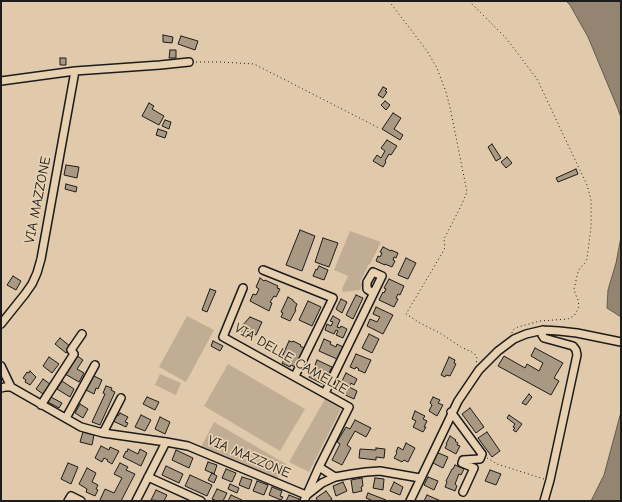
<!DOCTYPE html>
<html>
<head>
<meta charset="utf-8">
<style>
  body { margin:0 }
  #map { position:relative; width:622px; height:502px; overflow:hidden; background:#e0caab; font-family:"Comic Neue",sans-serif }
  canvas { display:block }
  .frame { position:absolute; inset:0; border:2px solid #1c1c1c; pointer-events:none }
</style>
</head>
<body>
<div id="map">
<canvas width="622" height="502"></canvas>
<div class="frame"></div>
</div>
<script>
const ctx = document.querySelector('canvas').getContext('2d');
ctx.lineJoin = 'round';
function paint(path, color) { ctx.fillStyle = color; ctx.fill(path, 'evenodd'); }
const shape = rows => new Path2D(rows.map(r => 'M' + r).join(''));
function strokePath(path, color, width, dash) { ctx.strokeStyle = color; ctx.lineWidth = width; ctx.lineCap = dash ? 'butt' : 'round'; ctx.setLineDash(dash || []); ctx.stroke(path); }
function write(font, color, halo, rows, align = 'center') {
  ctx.font = font + ' "Comic Neue",sans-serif'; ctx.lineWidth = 3.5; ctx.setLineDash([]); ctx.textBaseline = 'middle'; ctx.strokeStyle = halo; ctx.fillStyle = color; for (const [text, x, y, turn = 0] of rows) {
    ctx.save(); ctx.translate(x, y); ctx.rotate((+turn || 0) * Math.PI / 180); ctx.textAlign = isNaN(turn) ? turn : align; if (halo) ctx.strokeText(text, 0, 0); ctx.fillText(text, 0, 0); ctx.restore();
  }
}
paint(shape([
  [350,231,381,242,370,264,369,264,360,282,363,284,360,290,343,292,342,289,348,276,334,270],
  [187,316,214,330,186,382,159,367],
  [228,364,305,409,280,451,204,406],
  [160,374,181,383,176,395,155,385],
  [325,399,341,409,309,472,289,462],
  [214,422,286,464,277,479,216,454,201,447]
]), '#c0ad94');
const water = shape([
  [566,1,619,1,621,4,621,118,618,109,588,37,570,5,566,1],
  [621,237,621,317,607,308,608,290,616,263,621,237],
  [621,412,621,501,591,501,604,475,621,412]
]);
paint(water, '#938572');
strokePath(water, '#635b50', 1);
const building = shape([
  [163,35,173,37,172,43,163,42,163,35],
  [181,36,198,41,195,50,178,44,181,36],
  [170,50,176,50,176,58,169,58,170,50],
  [60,58,66,58,66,65,60,65,60,58],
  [383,87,387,89,385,91,387,92,383,98,378,95,383,87],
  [385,101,390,105,386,110,381,105,385,101],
  [149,103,154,106,152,109,164,116,159,125,142,116,149,103],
  [393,113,401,118,394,129,403,135,400,140,382,129,393,113],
  [165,120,171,122,169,129,162,126,165,120],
  [158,129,167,132,165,138,156,135,158,129],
  [387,140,397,146,391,155,389,154,385,161,386,162,383,167,373,161,377,155,381,158,385,151,381,148,387,140],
  [492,144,501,158,496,161,488,147,492,144],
  [507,157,512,163,506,168,501,162,507,157],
  [66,165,79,167,77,178,64,175,66,165],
  [576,169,578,174,558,182,556,178,576,169],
  [66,184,77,187,76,192,65,189,66,184],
  [300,230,315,236,302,271,286,265,300,230],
  [323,238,338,243,329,267,315,262,323,238],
  [383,247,391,251,391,250,398,253,396,258,394,257,393,260,395,261,392,267,385,264,385,265,376,261,378,256,380,257,382,253,380,252,383,247],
  [406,258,416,263,408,279,398,275,406,258],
  [319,266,328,270,324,280,313,276,316,269,317,270,319,266],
  [13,276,21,281,16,290,7,285,13,276],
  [260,278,264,281,265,280,278,286,277,288,280,289,276,297,274,296,270,302,272,303,269,311,250,301,253,294,256,295,259,289,256,287,260,278],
  [389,279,404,286,400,295,398,294,396,298,398,299,394,307,379,300,383,292,384,293,386,289,384,288,389,279],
  [210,289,216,291,207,312,202,310,210,289],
  [356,295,363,298,353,319,346,315,356,295],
  [288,297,293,300,293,301,297,304,295,309,296,310,290,321,281,317,283,313,281,312,288,297],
  [341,299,347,302,342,313,336,309,341,299],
  [308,301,321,307,312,326,299,320,308,301],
  [376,307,393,315,383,334,367,326,370,319,377,322,380,317,373,314,376,307],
  [333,316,340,320,337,327,340,328,341,326,347,329,343,338,336,335,338,331,336,330,334,334,325,330,327,324,331,326,333,322,330,321,333,316],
  [250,317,262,322,256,335,246,331,242,334,242,326,250,317],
  [369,334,379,339,372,353,362,348,369,334],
  [60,338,71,347,66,353,55,344,60,338],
  [324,339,331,342,330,344,336,347,337,344,343,347,337,359,319,351,324,339],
  [213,341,223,346,220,351,211,346,213,341],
  [289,341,292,342,293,341,301,345,300,346,304,348,295,367,291,365,290,367,282,363,284,360,281,359,289,341],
  [535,348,563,363,554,378,559,381,551,395,498,366,504,356,525,368,527,364,539,371,543,363,531,356,535,348],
  [356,354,371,360,365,373,358,370,359,369,356,367,355,369,350,367,356,354],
  [76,355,83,360,77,369,84,373,79,382,65,374,76,355],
  [49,357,59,364,52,373,43,366,49,357],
  [449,357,455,360,454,363,456,364,450,376,446,375,445,377,441,375,449,357],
  [317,360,332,367,329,373,327,372,324,377,326,378,323,384,309,377,312,371,313,372,316,366,315,365,317,360],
  [30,371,36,377,30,385,25,382,26,380,23,378,27,372,29,373,30,371],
  [346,373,357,379,354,385,351,383,349,387,357,391,354,399,337,391,346,373],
  [92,375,102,380,98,389,96,388,94,394,86,390,92,375],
  [43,379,50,384,43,394,36,389,43,379],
  [62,381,74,389,70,397,57,389,62,381],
  [106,386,112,388,111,390,115,392,100,425,92,422,105,394,103,393,106,386],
  [529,394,532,397,526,405,522,403,529,394],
  [49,396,62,403,59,408,46,401,49,396],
  [147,397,159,402,155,410,143,404,147,397],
  [433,397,440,400,438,403,443,405,437,416,429,411,432,405,430,403,433,397],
  [80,404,88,409,83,418,75,413,80,404],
  [470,408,484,427,476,433,462,414,470,408],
  [415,411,425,416,423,419,427,421,424,427,426,427,423,432,413,427,416,421,412,419,415,411],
  [120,413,128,417,125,422,128,423,126,427,113,421,116,415,118,416,120,413],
  [141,415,151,420,145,431,135,427,141,415],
  [509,415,522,424,516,432,513,430,515,428,513,427,515,424,507,418,509,415],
  [160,417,170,422,165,434,155,429,160,417],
  [355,420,371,428,366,437,355,431,347,445,351,448,342,465,332,460,340,444,337,442,346,427,350,429,355,420],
  [83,432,94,435,92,445,80,442,83,432],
  [487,432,500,451,492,457,478,438,487,432],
  [450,436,456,440,455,441,458,443,457,445,460,446,456,454,445,448,447,444,446,444,450,436],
  [406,443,415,448,408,462,404,460,402,462,394,458,397,453,396,452,398,447,403,450,406,443],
  [101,446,109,450,110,447,119,451,112,464,107,461,108,460,104,458,102,462,95,458,101,446],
  [376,448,385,449,384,458,376,457,376,460,359,458,360,449,376,450,376,448],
  [128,449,138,454,140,449,147,453,141,466,123,457,126,451,127,452,128,449],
  [176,450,193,458,189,468,172,460,176,450],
  [436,452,448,457,443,468,431,462,436,452],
  [208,462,217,465,214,474,205,470,208,462],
  [68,463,78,467,71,484,61,479,68,463],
  [120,463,128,467,126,470,135,474,121,501,102,501,100,500,105,489,114,493,122,478,114,474,120,463],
  [455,465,464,469,461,475,459,474,455,484,457,486,455,491,445,487,447,482,446,481,452,469,453,469,455,465],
  [166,466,183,474,179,483,162,475,166,466],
  [87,468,96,473,92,482,98,485,96,489,98,490,95,496,86,492,87,489,79,484,87,468],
  [226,469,236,473,232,482,222,478,226,469],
  [490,470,501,474,496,485,485,481,490,470],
  [212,473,217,476,214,483,208,480,212,473],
  [190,475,212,485,207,496,185,486,190,475],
  [242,477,252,480,249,489,239,485,242,477],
  [428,477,438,481,434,490,424,485,428,477],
  [362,478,363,486,361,487,362,491,353,493,351,480,362,478],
  [375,478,384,479,383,490,373,488,375,478],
  [257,481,268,485,264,495,253,491,257,481],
  [343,482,347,491,336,496,333,486,343,482],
  [394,482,403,487,400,495,390,491,394,482],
  [230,484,239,488,237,493,228,489,230,484],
  [272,487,282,491,280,496,283,497,281,500,269,495,272,487],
  [217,489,227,493,223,501,217,501,212,499,217,489],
  [156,490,167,495,164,501,151,500,156,490],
  [326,491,332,499,329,501,320,501,317,500,316,498,326,491],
  [368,493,386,500,385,501,371,501,371,500,366,498,368,493],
  [231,495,242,500,241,501,228,501,231,495],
  [289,495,299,499,298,501,286,501,289,495],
  [427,495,441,501,424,501,427,495]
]);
paint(building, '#a99983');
strokePath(building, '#1c1c1c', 1);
const minor = shape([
  [1,81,75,71,160,65,189,62],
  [263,270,333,298,295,376],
  [243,288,223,337,349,407,319,467,304,501],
  [1,324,25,294,32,284,37,273,41,259,75,71],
  [543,330,542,335,544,338,573,346,576,350,577,355,550,480,544,501],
  [1,366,11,387,81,427,103,433,166,442,188,446,306,495],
  [1,388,5,387,11,387],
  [325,393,382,276,373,272,367,282,367,289,373,293],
  [41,405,74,354,71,350,82,334],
  [451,412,482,454,480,459,463,460,462,463,474,468,463,492],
  [66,418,95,365],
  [103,433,121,398],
  [319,467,335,477],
  [148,477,201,501],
  [308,494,322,483,335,477,352,474,366,472,380,471,420,478],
  [68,501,71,496,81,501],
  [136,501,166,442],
  [410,501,458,401,479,370,498,351,514,339,526,334,543,330,559,331,577,333,621,342]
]);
strokePath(minor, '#1c1c1c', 10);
strokePath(shape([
  [389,1,427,51,437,68,446,92,450,107,467,192,461,206,444,239,445,247,444,250,406,314,420,323,440,333,461,347,474,353,477,358,476,365],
  [469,1,506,38,537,79,587,185,589,192,591,200,591,227,587,259,585,263,580,268,578,272,574,289,575,293,578,300,579,306,577,311,574,316,568,319,540,321,518,327,514,329,512,331,512,333],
  [196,62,221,62,254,64,379,128],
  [487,458,497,464,544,479]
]), '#1c1c1c', 1, [1, 3]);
strokePath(minor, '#e8d1b1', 7);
write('14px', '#1c1c1c', '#e8d1b1', [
  ["VIA MAZZONE",38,200,-79],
  ["VIA DELLE CAMELIE",291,359,30],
  ["VIA MAZZONE",249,457,23]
]);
</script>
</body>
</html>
